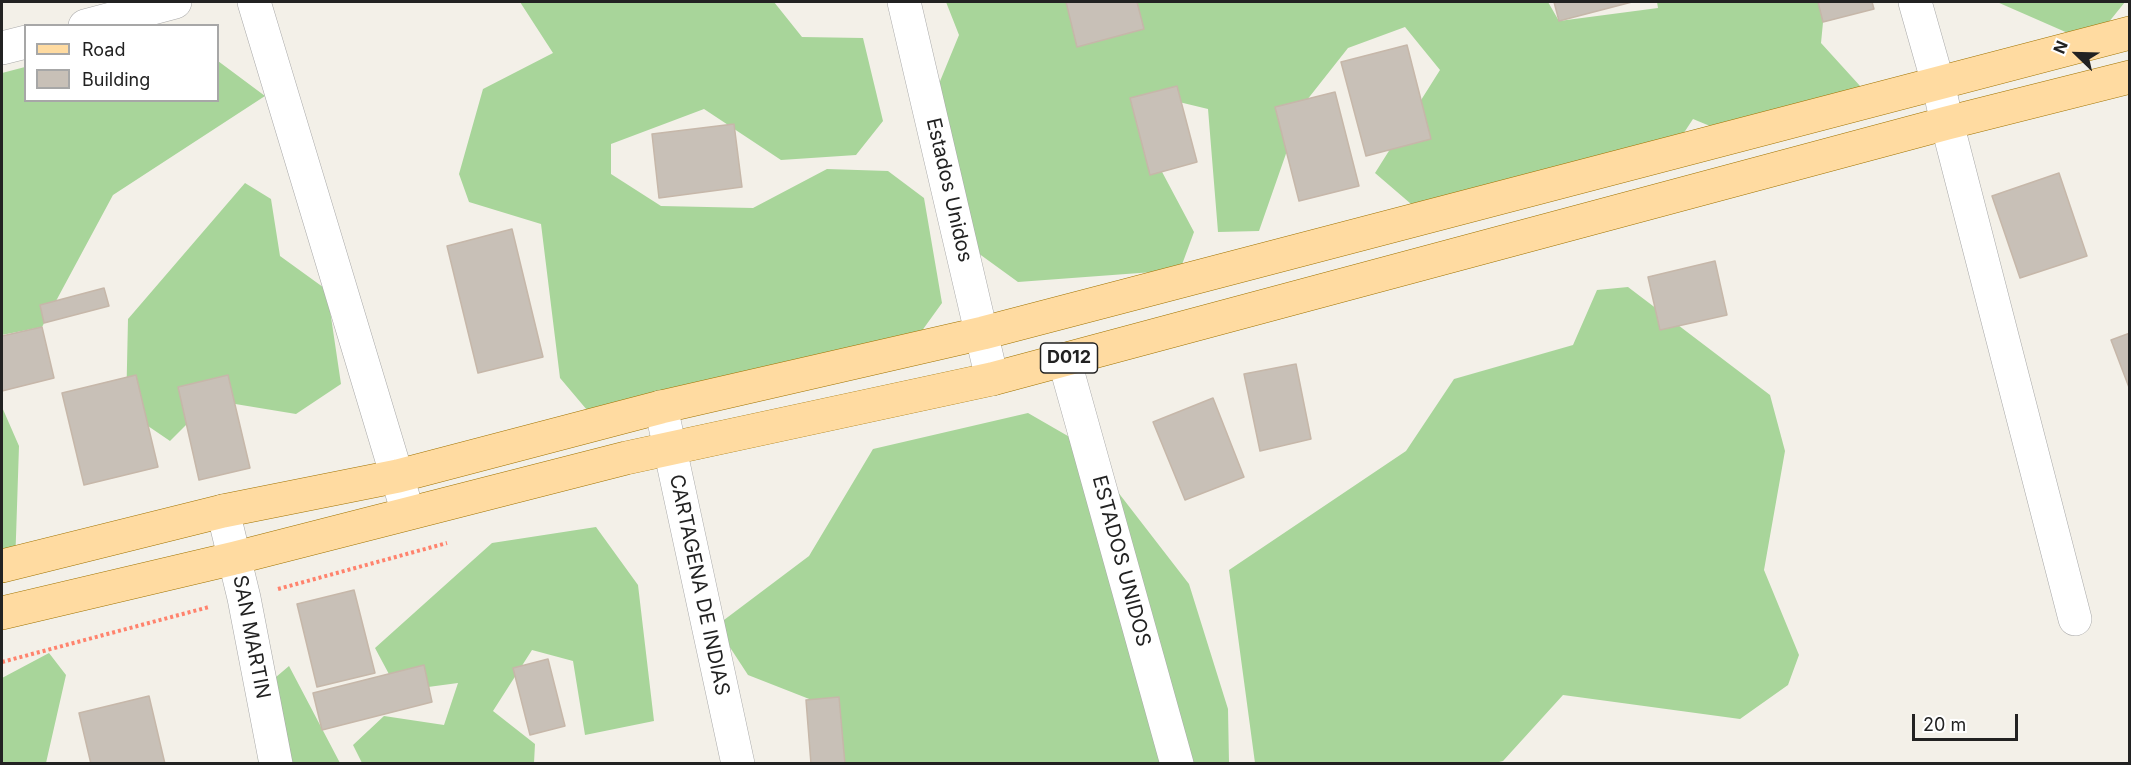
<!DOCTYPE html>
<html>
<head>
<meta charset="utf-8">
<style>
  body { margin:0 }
  #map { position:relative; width:2131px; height:765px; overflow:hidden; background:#f3f0e8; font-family:Inter,sans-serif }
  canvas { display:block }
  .frame { position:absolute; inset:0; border:3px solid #222; pointer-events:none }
  .legend { position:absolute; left:24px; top:24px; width:195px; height:78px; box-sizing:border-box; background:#fff; border:2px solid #a7a7a7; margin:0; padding:8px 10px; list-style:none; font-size:18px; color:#222 }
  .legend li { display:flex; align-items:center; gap:12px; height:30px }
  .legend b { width:30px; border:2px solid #a7a7a7 }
  .north { position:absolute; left:2047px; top:24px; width:60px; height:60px; -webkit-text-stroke:4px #fff; paint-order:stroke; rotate:293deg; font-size:16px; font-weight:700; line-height:24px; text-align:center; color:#222 }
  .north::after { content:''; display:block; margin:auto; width:21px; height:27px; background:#222; clip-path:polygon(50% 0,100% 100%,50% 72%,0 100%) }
  .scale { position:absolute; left:1912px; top:714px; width:106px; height:27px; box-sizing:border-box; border:3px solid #222; border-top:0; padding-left:8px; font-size:18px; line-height:21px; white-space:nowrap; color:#222; -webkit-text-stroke:4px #fff; paint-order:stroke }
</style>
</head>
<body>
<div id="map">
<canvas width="2131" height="765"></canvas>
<div class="frame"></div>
<ul class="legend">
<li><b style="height:8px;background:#ffdba1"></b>Road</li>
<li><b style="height:16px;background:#c8c0b7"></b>Building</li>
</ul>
<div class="north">N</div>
<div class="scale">20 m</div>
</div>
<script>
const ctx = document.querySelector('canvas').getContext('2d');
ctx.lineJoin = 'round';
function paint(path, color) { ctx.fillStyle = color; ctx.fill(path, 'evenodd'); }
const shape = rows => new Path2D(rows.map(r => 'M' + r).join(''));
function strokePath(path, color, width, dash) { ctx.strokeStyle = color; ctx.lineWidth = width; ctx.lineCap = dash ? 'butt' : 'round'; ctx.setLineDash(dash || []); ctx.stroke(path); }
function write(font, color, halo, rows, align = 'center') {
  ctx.font = font + ' Inter,sans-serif'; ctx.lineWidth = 4.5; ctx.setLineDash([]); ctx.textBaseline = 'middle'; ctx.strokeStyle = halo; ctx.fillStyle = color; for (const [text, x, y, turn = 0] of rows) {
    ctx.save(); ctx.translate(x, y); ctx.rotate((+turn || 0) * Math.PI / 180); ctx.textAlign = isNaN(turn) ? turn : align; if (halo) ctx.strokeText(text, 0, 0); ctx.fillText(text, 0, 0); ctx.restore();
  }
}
paint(shape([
  [520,2,774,2,802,37,863,38,883,121,856,155,781,160,704,109,611,144,611,174,661,206,753,208,827,169,888,171,924,198,942,303,916,339,609,436,560,378,541,224,469,202,459,174,483,89,553,53],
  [946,2,1548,2,1559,21,1658,8,1657,2,1825,2,1821,43,1861,87,1825,130,1751,143,1693,119,1666,160,1432,222,1375,173,1440,70,1405,27,1348,48,1303,105,1259,231,1218,232,1208,109,1179,102,1152,153,1194,232,1180,270,1018,282,967,245,929,108,959,35],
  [1997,2,2125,2,2104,28,2077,37],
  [218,61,265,96,113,195,42,327,2,335,2,73,25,67,26,100,218,100],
  [245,183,271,199,280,256,327,290,341,384,296,414,211,400,170,441,126,411,128,319],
  [1628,287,1770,395,1785,451,1764,570,1799,655,1788,685,1740,719,1563,695,1503,761,1495,763,1255,763,1229,570,1406,451,1454,379,1573,345,1597,290],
  [2,407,19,446,15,567,2,570],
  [1028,413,1080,443,1189,584,1228,709,1229,763,825,763,822,704,748,675,716,626,809,556,873,449],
  [596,527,638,585,654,721,585,735,573,661,532,650,493,711,535,744,534,763,362,763,353,745,384,716,444,725,458,683,398,691,375,648,492,543],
  [49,653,66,675,46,763,2,763,2,678],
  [289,666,340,763,258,763,256,694]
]), '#a8d59a');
const building = shape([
  [1066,2,1137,2,1144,29,1077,47,1066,2],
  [1554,2,1632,2,1559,21,1554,2],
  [1818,2,1872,2,1874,9,1823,22,1818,2],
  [1407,45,1431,139,1366,156,1341,62,1407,45],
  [1177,86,1197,162,1150,175,1130,98,1177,86],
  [1335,92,1359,186,1299,201,1275,107,1335,92],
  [734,124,742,187,659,198,652,134,734,124],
  [2059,173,2087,256,2020,278,1992,196,2059,173],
  [512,229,543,357,478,373,447,246,512,229],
  [1715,261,1727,315,1660,330,1648,277,1715,261],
  [104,288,109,306,44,323,40,305,104,288],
  [42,327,54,378,2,391,2,336,42,327],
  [2130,333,2130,390,2111,340,2130,333],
  [1296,364,1311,439,1260,451,1244,374,1296,364],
  [136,375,158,467,84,485,62,393,136,375],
  [228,375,250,468,199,480,178,387,228,375],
  [1213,398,1244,477,1185,500,1153,422,1213,398],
  [354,590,375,673,317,687,297,604,354,590],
  [548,659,565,726,530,735,513,668,548,659],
  [424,665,432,702,322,730,313,693,424,665],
  [149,696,165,764,91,764,79,713,149,696],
  [839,697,845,764,811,764,806,700,839,697]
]);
paint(building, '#c8c0b7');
strokePath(building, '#c6b7a9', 1.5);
const minor = shape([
  [254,2,408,513],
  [904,2,992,379],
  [1915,2,1938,83,1947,123,2075,619],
  [85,26,175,2],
  [2,48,26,42],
  [1064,359,1177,764],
  [661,407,738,764],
  [223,511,244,598,276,764]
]);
const primary = shape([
  [2,566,223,511,398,476,661,407,983,333,2130,33],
  [2,613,235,558,626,458,992,379,1947,123,2130,77]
]);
strokePath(minor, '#a9a9a9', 34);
strokePath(primary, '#a07300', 34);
strokePath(shape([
  [278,589,447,543],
  [2,662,209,607]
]), '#ff836d', 4, [3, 3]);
strokePath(minor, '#fff', 33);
strokePath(primary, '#ffdba1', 33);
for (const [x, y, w] of [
  [1069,358,57]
]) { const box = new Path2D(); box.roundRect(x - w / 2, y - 15, w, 30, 4.5); ctx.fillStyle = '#fff'; ctx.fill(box); strokePath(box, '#222', 1.5); }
write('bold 18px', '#222', null, [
  ["D012",1069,358]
]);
write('20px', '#222', '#fff', [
  ["Estados Unidos",949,190,77],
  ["ESTADOS UNIDOS",1121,561,75],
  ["CARTAGENA DE INDIAS",699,585,78],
  ["SAN MARTIN",251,637,79]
]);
</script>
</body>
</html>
